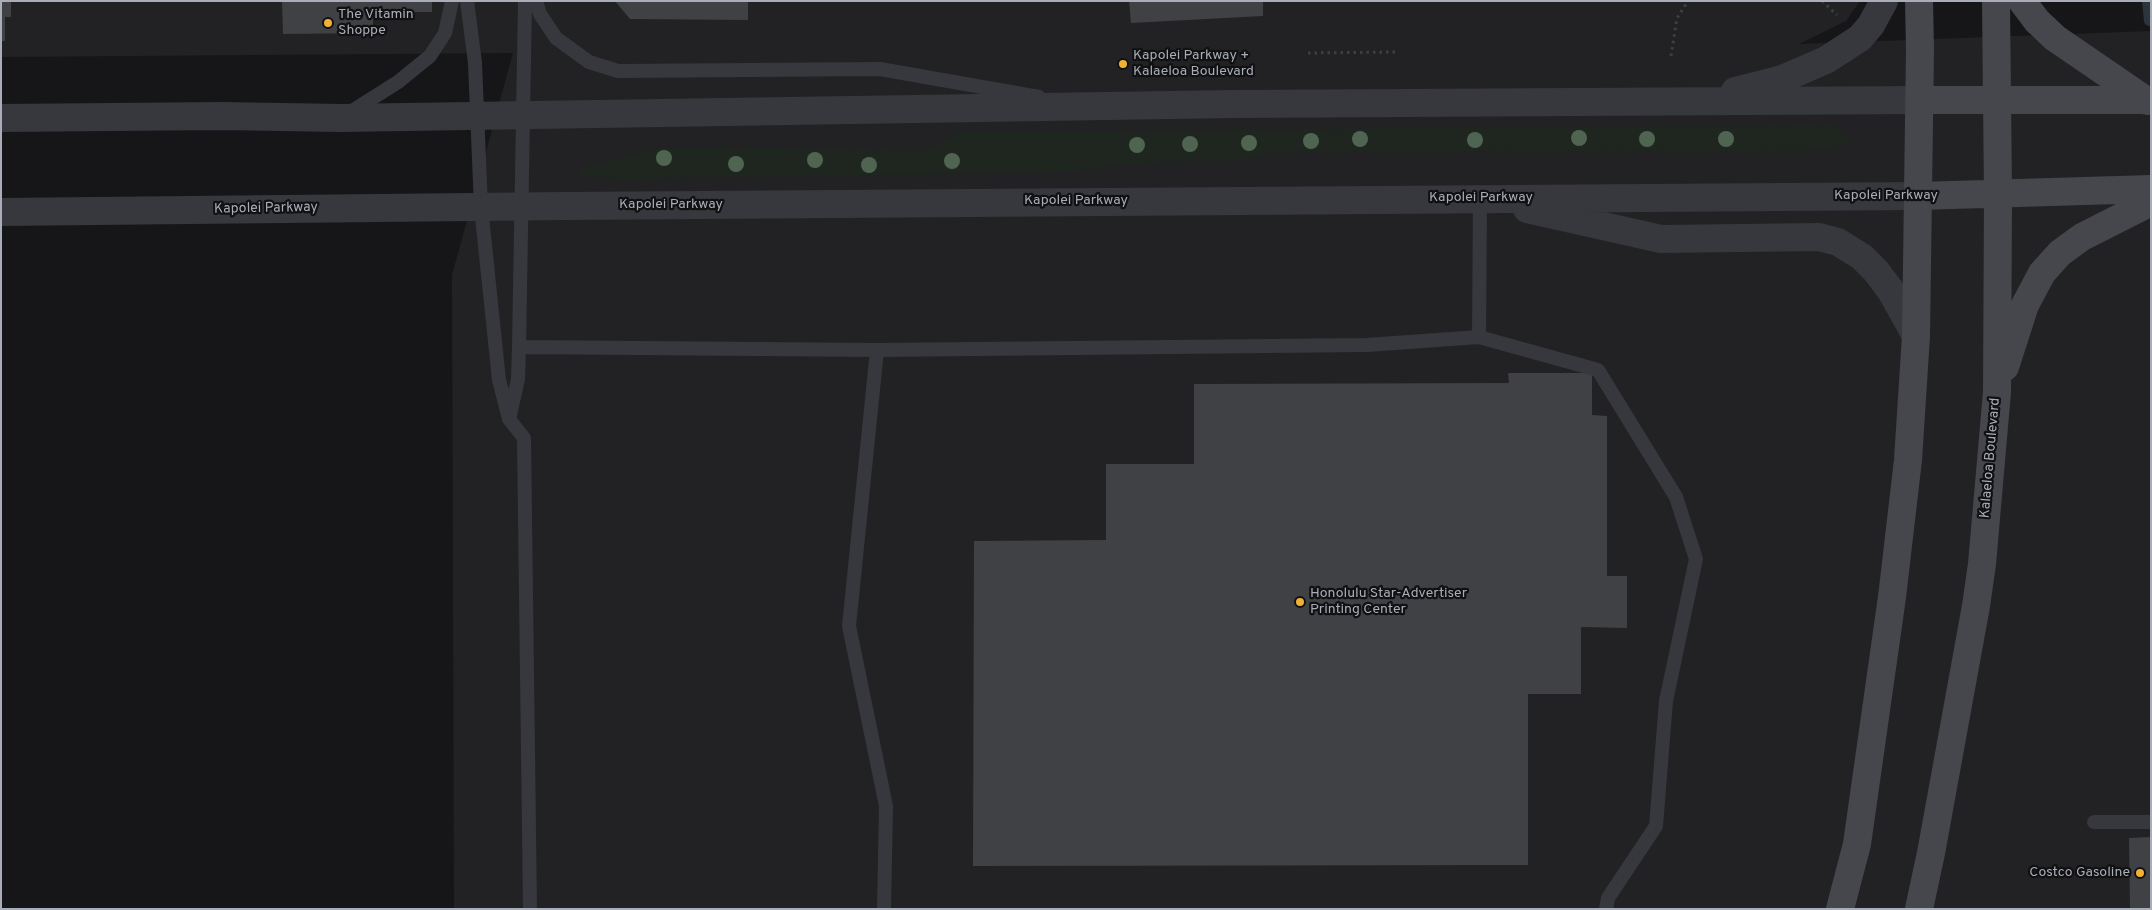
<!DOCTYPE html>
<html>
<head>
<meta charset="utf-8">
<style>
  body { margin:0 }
  #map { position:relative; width:2152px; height:910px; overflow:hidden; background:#161618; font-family:Overpass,sans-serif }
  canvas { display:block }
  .frame { position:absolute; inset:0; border:2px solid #a8adb8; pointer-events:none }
</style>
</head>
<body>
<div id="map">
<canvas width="2152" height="910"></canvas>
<div class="frame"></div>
</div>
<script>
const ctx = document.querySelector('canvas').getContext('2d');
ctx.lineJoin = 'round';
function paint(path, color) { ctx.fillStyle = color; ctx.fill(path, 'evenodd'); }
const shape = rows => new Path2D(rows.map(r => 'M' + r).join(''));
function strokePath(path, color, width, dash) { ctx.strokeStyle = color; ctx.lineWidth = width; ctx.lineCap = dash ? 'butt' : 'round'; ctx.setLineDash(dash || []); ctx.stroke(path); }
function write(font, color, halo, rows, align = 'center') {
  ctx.font = font + ' Overpass,sans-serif'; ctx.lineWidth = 4.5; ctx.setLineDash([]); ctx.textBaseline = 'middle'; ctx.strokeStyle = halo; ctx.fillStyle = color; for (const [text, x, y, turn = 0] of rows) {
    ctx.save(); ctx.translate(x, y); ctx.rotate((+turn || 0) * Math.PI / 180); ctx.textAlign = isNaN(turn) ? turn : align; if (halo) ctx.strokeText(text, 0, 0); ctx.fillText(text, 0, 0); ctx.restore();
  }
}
paint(shape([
  [1,1,1860,1,1846,21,1799,44,2151,31,2151,909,454,909,452,275,513,53,1,57]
]), '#222225');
paint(shape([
  [1837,125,1851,143,1812,151,1277,152,1240,161,1126,163,1073,172,625,179,579,177,579,169,661,147,928,150,959,132]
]), '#1e261f');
strokePath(shape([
  [2147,1,2149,21]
]), '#2c353c', 10);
paint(shape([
  [1,1,11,1,11,17,5,17,5,41,1,41],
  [282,1,432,1,432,12,373,12,373,33,283,34],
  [615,1,748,1,748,20,630,19],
  [1129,1,1263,1,1263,16,1131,23],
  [1508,373,1592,373,1592,415,1607,416,1607,576,1627,576,1627,628,1581,627,1581,694,1528,694,1528,865,973,866,974,541,1106,540,1106,464,1194,464,1194,384,1509,383],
  [2151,837,2151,909,2130,909,2129,838]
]), '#404145');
strokePath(shape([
  [1822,1,1837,15],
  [1308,53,1396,52],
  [1671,56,1677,18,1688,1]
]), '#3d3f44', 3, [2.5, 4]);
strokePath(shape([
  [467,1,475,63,481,207,499,380,509,419,524,438,530,909],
  [536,1,540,14,556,38,589,62,618,71,880,69,1039,97],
  [349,113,398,82,430,56,445,33,452,1],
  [1479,337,1480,198],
  [519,347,877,350,1367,345,1479,337,1598,370,1676,497,1696,559,1666,701,1656,826,1608,898,1606,909],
  [877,350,849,626,886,806,884,909],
  [510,415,518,379,519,347,525,1],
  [2094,822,2151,822]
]), '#37383d', 14);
strokePath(shape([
  [1735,91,1782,79,1826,60,1860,38,1871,25,1884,1],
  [1,118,222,116,342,118,1234,104,1919,100],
  [1527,209,1661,239,1819,237,1838,242,1862,257,1876,271,1891,291,1916,336],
  [1,212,566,206,1918,196]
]), '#37383d', 28);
strokePath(shape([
  [2022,1,2037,21,2055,38,2147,101],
  [1919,100,2151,100],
  [1918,196,2151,189],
  [2005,367,2025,305,2042,273,2060,253,2082,237,2151,202],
  [1840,909,1857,844,1892,597,1908,460,1916,336,1920,49,1919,1],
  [1919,909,1931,853,1976,606,1982,564,1997,392,1998,195,1996,1]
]), '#45474d', 28);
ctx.fillStyle = '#506452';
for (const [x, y] of [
  [1579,138],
  [1360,139],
  [1647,139],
  [1726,139],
  [1475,140],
  [1311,141],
  [1249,143],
  [1190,144],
  [1137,145],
  [664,158],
  [815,160],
  [952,161],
  [736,164],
  [869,165]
]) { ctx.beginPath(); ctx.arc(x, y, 8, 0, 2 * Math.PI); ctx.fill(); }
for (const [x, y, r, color] of [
  [328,23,5,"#f2b134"],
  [1123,64,5,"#f2b134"],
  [1300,602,5,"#f2b134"],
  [2140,873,5,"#f2b134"]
]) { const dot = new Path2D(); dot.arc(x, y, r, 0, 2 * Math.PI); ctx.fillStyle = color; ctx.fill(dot); strokePath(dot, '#111113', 2); }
write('14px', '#a8adb8', '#111113', [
  ["The Vitamin",338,15],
  ["Shoppe",338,31],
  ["Kapolei Parkway +",1133,56],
  ["Kalaeloa Boulevard",1133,72],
  ["Honolulu Star-Advertiser",1310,594],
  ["Printing Center",1310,610],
  ["Costco Gasoline",2130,873,"right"]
], 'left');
write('14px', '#a8adb8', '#111113', [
  ["Kapolei Parkway",1886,196],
  ["Kapolei Parkway",1481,198],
  ["Kapolei Parkway",1076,201],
  ["Kapolei Parkway",671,205],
  ["Kapolei Parkway",266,209,-1],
  ["Kalaeloa Boulevard",1991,458,-85]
]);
</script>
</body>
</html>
